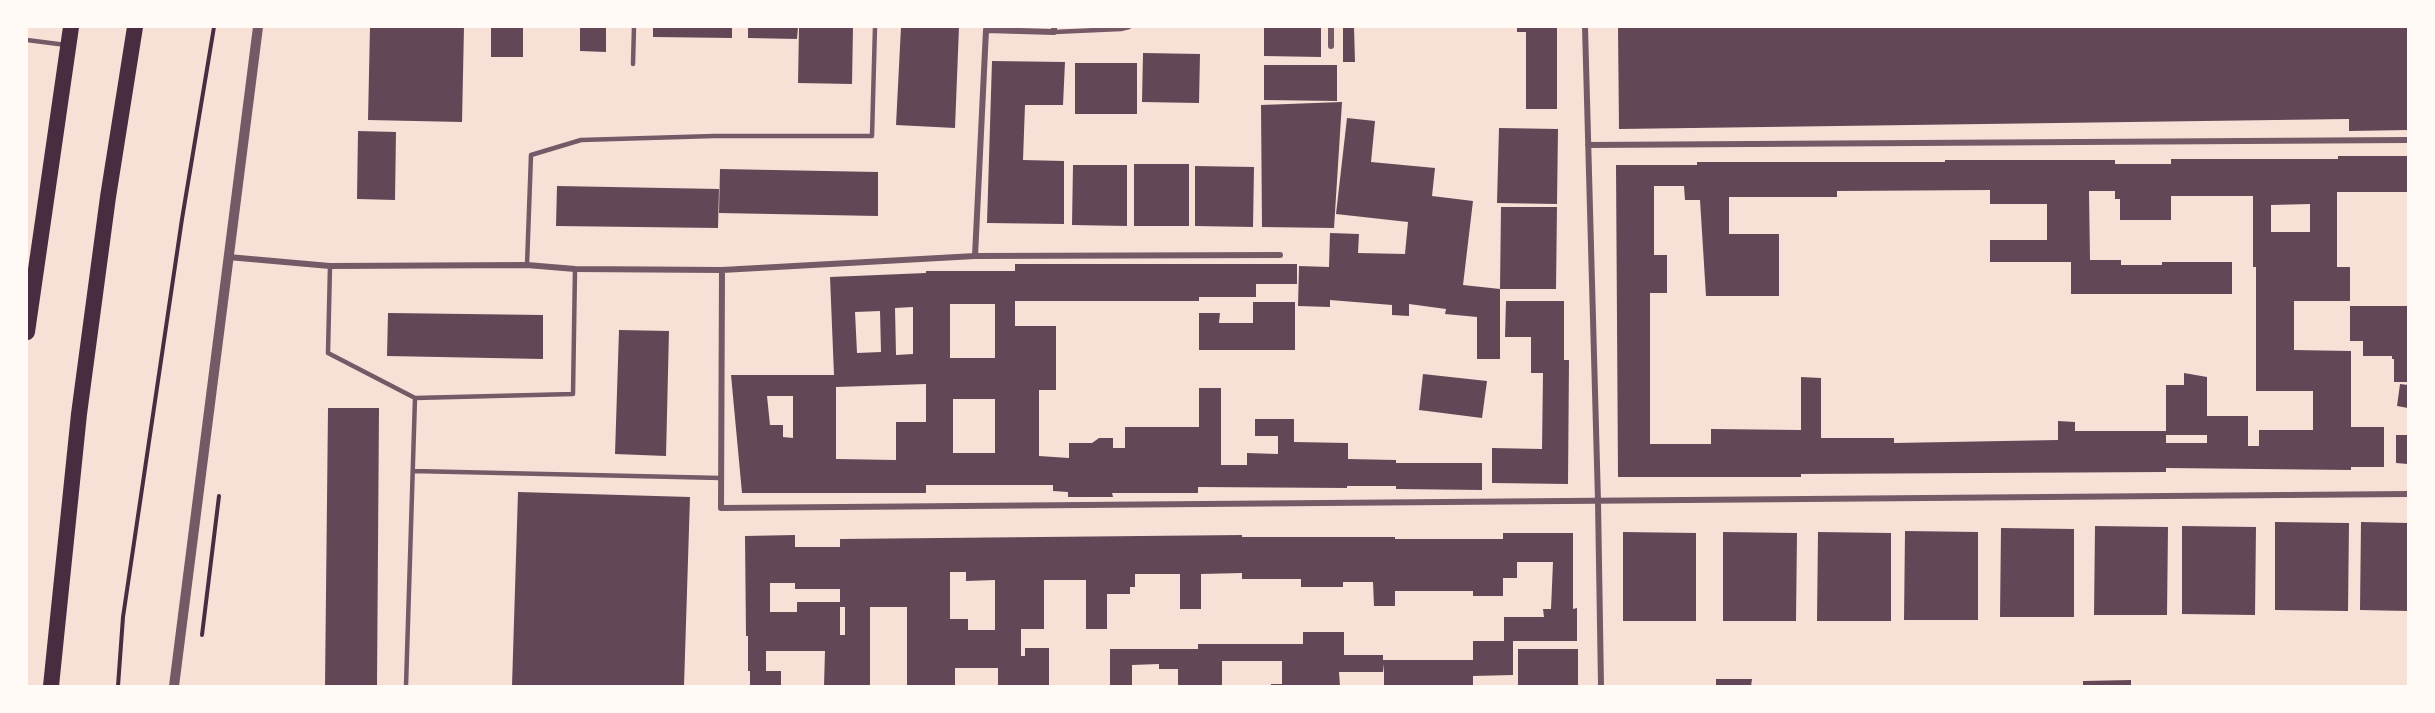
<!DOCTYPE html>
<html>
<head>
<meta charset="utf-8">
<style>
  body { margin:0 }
  #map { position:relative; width:2435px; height:713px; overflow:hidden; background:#f7e1d7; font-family:"Nunito Sans",sans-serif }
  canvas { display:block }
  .frame { position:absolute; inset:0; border:28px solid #fffaf5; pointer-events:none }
</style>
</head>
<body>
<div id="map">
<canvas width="2435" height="713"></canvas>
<div class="frame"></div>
</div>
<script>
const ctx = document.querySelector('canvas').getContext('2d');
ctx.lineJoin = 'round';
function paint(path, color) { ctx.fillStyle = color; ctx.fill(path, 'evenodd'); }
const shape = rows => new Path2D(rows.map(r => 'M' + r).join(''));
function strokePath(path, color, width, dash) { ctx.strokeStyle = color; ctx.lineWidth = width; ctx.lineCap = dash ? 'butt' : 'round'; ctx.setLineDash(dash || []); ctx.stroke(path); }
paint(shape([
  [370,27,464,27,462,122,368,120],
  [491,27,523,27,523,57,491,57],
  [580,27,606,27,606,52,580,51],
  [653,27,732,27,732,38,653,37],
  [748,27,798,27,797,39,748,38],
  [799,27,853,27,852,84,798,83],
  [901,27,959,27,955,128,896,125],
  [1264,27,1321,27,1321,57,1264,56],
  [1343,27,1354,27,1355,62,1343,62],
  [1517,27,1557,27,1557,109,1526,109,1526,32,1517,32],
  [1618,27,2408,27,2408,130,2349,131,2349,119,1619,129],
  [1143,53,1200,54,1199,103,1142,102],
  [992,61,1065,62,1063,105,1025,105,1023,160,1064,161,1064,224,987,223],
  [1075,63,1137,63,1137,114,1075,114],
  [1264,65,1337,65,1337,101,1264,100],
  [1342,102,1334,228,1262,227,1261,105],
  [1347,118,1375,121,1371,162,1435,168,1432,196,1473,201,1463,285,1500,289,1500,359,1477,359,1477,317,1445,314,1446,309,1409,304,1409,316,1392,315,1392,305,1330,300,1330,307,1298,306,1299,266,1329,267,1330,233,1359,234,1358,253,1405,254,1408,222,1336,214],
  [1499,128,1558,129,1557,204,1497,203],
  [358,131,396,132,395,200,357,199],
  [2338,156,2408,156,2408,192,2337,192,2337,267,2350,267,2350,301,2294,301,2294,350,2351,351,2351,427,2384,427,2384,467,2351,467,2351,470,2166,468,2166,472,1801,474,1801,477,1618,477,1616,165,1697,165,1697,162,1945,162,1945,160,2115,160,2115,164,2171,164,2171,159,2338,159],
  [1654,186,1684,186,1685,200,1700,200,1706,296,1779,296,1779,234,1729,234,1729,197,1837,197,1837,191,1990,190,1990,204,2047,204,2047,240,1990,240,1990,262,2071,262,2071,294,2232,294,2232,262,2162,262,2162,265,2121,265,2121,260,2090,260,2089,191,2115,191,2115,199,2120,199,2120,220,2171,220,2171,196,2253,196,2253,267,2256,267,2256,391,2313,391,2313,430,2259,430,2259,446,2248,446,2248,416,2207,416,2207,377,2184,373,2184,385,2166,385,2166,431,2075,431,2075,422,2058,421,2058,440,1894,443,1894,438,1821,438,1821,378,1801,377,1801,430,1711,429,1711,444,1650,444,1650,293,1667,293,1667,255,1654,255],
  [2310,204,2310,232,2271,232,2271,205],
  [2166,435,2207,435,2207,443,2166,443],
  [1134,164,1189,164,1189,226,1134,226],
  [1073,165,1127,165,1127,226,1072,225],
  [1195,166,1254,167,1253,227,1195,226],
  [720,169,878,172,878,216,719,213],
  [557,186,719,189,718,228,556,226],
  [1501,207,1557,207,1556,289,1500,289],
  [1015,264,1297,264,1297,284,1256,284,1256,297,1199,297,1199,301,1015,301,1015,326,1056,326,1056,390,1039,390,1039,456,1069,458,1069,443,1092,443,1099,438,1113,438,1113,448,1125,448,1125,427,1199,427,1199,388,1221,388,1221,465,1247,465,1247,453,1278,454,1278,436,1255,436,1255,419,1294,419,1294,442,1348,443,1348,459,1396,460,1396,463,1482,463,1482,490,1396,489,1396,486,1347,486,1347,488,1198,487,1198,493,1112,493,1113,497,1068,497,1068,492,1053,491,1053,485,926,485,926,493,742,493,731,375,834,375,830,277,926,273,926,271,1015,271],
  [950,304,995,304,995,358,950,358],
  [913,307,913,354,896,355,895,308],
  [880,311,881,352,857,353,855,312],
  [926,384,926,422,896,422,896,460,836,459,836,387],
  [767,396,793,396,793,438,783,437,783,425,770,425],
  [953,399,995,399,995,453,953,453],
  [1506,301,1564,301,1564,360,1569,360,1568,484,1492,483,1492,448,1542,449,1543,373,1531,373,1531,337,1505,337],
  [1253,302,1295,302,1295,350,1199,350,1199,313,1220,313,1219,323,1253,323],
  [2350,306,2408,306,2408,382,2394,382,2394,359,2392,359,2392,356,2363,356,2363,341,2350,341],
  [388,313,543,315,543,359,387,356],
  [619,330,669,331,666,456,615,454],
  [1423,374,1487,381,1482,418,1419,410],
  [2400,384,2408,385,2408,408,2397,406],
  [328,408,379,408,377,686,325,686],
  [2396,435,2408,435,2408,464,2396,463],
  [518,492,690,497,684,686,512,686],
  [2275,522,2349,523,2348,611,2275,610],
  [2361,522,2408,523,2408,611,2360,610],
  [2095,526,2168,527,2167,615,2094,615],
  [2182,526,2256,527,2255,615,2182,614],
  [2001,528,2074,529,2074,617,2000,617],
  [1905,531,1978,532,1978,620,1904,620],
  [1623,532,1696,533,1696,621,1623,621],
  [1723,532,1797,533,1796,621,1723,621],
  [1818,532,1891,533,1891,621,1817,621],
  [1503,533,1573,533,1573,609,1577,608,1577,641,1513,641,1513,675,1473,676,1473,686,1384,686,1384,664,1383,672,1339,672,1340,686,1271,686,1271,684,1282,684,1282,661,1222,661,1222,686,1178,686,1178,669,1159,669,1159,664,1132,665,1132,686,1110,686,1110,649,1198,649,1198,644,1303,644,1303,632,1344,632,1344,655,1383,655,1383,660,1473,660,1473,641,1504,641,1504,617,1544,617,1543,609,1551,609,1553,562,1517,562,1517,578,1503,578,1503,596,1473,596,1473,591,1395,591,1395,606,1374,606,1373,582,1343,582,1343,587,1301,587,1301,579,1242,579,1242,573,1201,574,1201,609,1180,609,1180,574,1135,574,1135,587,1130,587,1130,594,1107,594,1107,629,1086,629,1086,580,1044,580,1044,629,1021,629,1021,656,1025,656,1025,648,1049,648,1049,686,998,686,998,668,955,668,955,686,907,686,907,607,870,607,870,686,824,686,825,651,766,651,766,671,781,671,781,686,750,686,750,671,748,671,748,636,746,636,745,536,795,535,795,547,840,547,840,539,1242,535,1242,537,1395,537,1395,539,1503,539],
  [950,572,966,572,966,581,995,580,995,630,968,630,968,619,950,619],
  [770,583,795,583,795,589,840,589,840,602,797,602,797,612,770,612],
  [840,607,845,607,845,635,840,635],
  [1518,649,1578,649,1578,686,1518,686],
  [1716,679,1752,679,1751,686,1716,686],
  [2131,680,2131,686,2083,686,2083,681]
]), '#644757');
strokePath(shape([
  [202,635,219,496],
  [118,686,123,617,182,219,214,27]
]), '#4a2c40', 4);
strokePath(shape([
  [1054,32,1121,29,1129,27],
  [27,40,66,45],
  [633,64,634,27],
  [527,265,531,155,581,140,714,136,872,136,875,27],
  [330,266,328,353,415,398,406,686],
  [415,398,573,394,575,269],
  [413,471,721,478]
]), '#755966', 4.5);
strokePath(shape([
  [1585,27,1598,501,1601,686],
  [1331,46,1331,27],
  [1588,145,2408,140],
  [975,256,986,30,1054,32,1054,27],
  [228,257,330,266,527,265,575,269,722,270,975,256,1280,255],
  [722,270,721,508,2408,494]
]), '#755966', 6);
strokePath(shape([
  [174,686,258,27]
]), '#755966', 10);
strokePath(shape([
  [27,332,71,27],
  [51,686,79,414,108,197,135,27]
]), '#4a2c40', 16);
</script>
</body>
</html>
